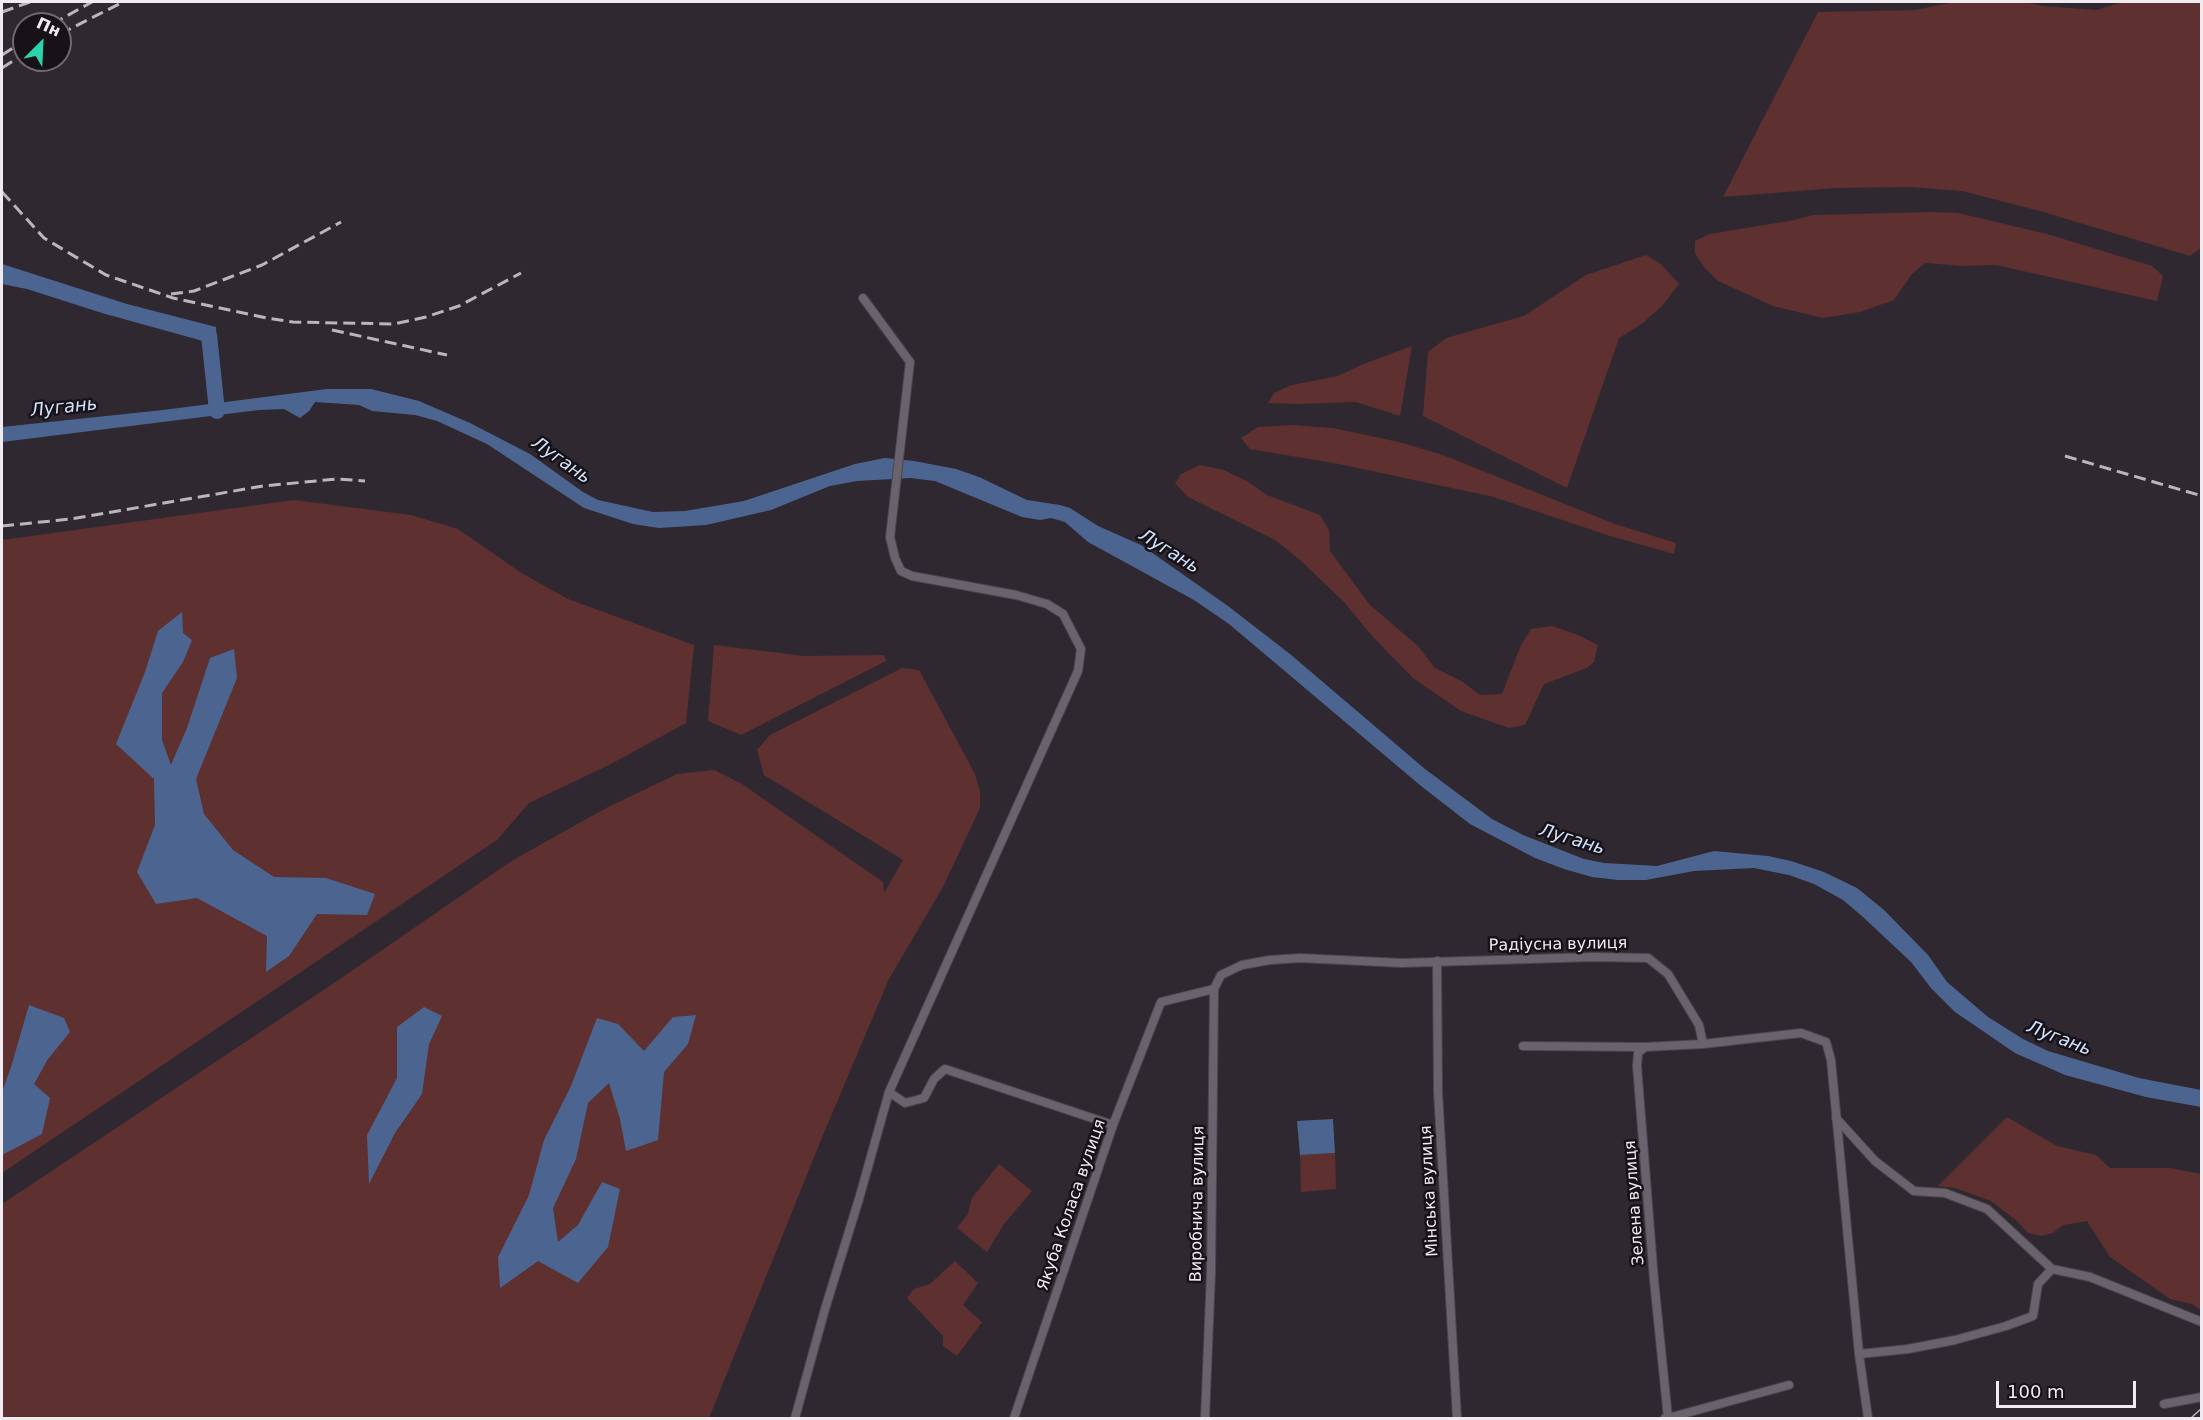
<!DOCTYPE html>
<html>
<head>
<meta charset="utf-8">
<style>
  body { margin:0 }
  #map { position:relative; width:2203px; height:1420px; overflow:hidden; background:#302831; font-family:"DejaVu Sans",sans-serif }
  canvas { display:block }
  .frame { position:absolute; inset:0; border:3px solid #f0ebf1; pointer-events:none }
  .north { position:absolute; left:12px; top:12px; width:60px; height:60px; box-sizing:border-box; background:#161217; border:2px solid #6d696e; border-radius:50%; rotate:24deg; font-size:16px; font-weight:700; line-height:24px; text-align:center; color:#f0ebf1 }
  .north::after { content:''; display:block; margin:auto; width:21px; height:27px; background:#2dd4ab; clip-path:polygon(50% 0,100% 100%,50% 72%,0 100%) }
  .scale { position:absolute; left:1996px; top:1381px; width:140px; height:27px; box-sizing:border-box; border:3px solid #f0ebf1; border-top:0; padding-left:8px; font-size:18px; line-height:21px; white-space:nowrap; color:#f0ebf1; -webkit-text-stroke:4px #161217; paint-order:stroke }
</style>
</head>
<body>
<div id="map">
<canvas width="2203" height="1420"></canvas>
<div class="frame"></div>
<div class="north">Пн</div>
<div class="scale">100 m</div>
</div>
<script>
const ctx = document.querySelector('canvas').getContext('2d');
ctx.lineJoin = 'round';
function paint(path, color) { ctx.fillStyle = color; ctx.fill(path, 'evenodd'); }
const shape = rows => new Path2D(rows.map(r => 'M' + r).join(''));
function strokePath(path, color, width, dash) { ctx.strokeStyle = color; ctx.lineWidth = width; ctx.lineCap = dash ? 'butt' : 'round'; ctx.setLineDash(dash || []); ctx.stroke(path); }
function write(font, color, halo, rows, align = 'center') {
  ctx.font = font + ' "DejaVu Sans",sans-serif'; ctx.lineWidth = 5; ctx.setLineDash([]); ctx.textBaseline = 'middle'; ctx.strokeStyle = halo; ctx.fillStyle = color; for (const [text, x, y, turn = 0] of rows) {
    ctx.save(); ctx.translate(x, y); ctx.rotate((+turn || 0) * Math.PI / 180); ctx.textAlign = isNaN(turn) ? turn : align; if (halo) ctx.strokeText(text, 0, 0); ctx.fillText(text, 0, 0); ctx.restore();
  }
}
paint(shape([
  [1954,2,2025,2,2043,6,2097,10,2122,2,2201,2,2201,248,2190,256,2040,211,1962,191,1908,187,1836,188,1723,197,1818,12,1915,10],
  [1932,212,1958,213,2047,234,2152,266,2163,276,2157,301,1996,265,1964,266,1925,263,1912,274,1894,300,1860,312,1823,318,1773,306,1718,281,1704,267,1695,253,1695,241,1710,234,1795,220,1813,215],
  [1646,255,1661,264,1679,284,1662,306,1643,323,1619,338,1567,488,1423,416,1428,352,1446,338,1524,316,1586,275],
  [1412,346,1400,416,1356,402,1298,404,1268,403,1274,393,1292,385,1338,376,1361,365],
  [1291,425,1333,428,1399,442,1443,455,1615,524,1676,543,1674,554,1610,536,1494,497,1339,464,1250,449,1241,438,1258,427],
  [1200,465,1224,470,1247,481,1267,495,1320,515,1329,530,1330,551,1370,605,1418,646,1435,668,1463,682,1480,695,1502,694,1521,645,1531,629,1552,626,1578,635,1598,645,1594,662,1587,668,1544,684,1525,725,1509,728,1461,711,1413,678,1373,637,1344,602,1300,560,1275,540,1188,497,1175,483,1181,474],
  [294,500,411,515,458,529,520,572,568,599,694,645,686,723,609,765,529,803,497,840,2,1173,2,540],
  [714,645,804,656,884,655,886,661,741,735,708,721],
  [902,668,919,670,975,774,980,791,980,808,944,885,889,979,823,1135,709,1418,2,1418,2,1204,337,981,513,860,608,807,677,774,714,770,742,784,883,882,884,893,903,860,764,775,757,750,770,735],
  [2007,1117,2057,1146,2096,1155,2110,1168,2170,1168,2201,1174,2201,1310,2192,1304,2170,1299,2110,1257,2087,1221,2063,1225,2053,1233,2042,1236,2028,1233,2017,1221,1991,1201,1955,1188,1938,1186],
  [1335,1153,1336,1189,1301,1192,1300,1155],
  [999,1164,1032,1191,1004,1224,987,1252,957,1228,968,1214,972,1198],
  [955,1261,978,1283,963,1305,982,1322,957,1356,943,1346,943,1336,907,1298,914,1289,930,1284]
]), '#5e3030');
paint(shape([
  [2,264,127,304,216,327,217,355,205,359,203,341,102,313,27,289,2,284],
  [327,389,371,389,419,401,470,423,530,454,583,492,598,500,653,512,685,511,744,501,855,464,885,458,914,461,956,469,979,477,1027,500,1060,505,1070,508,1098,526,1141,545,1228,606,1290,654,1425,769,1492,819,1523,835,1561,850,1584,859,1604,863,1657,866,1714,851,1768,856,1791,861,1824,872,1857,888,1884,910,1928,955,1947,982,1988,1017,2023,1039,2048,1051,2139,1078,2201,1090,2201,1107,2146,1097,2065,1075,2015,1053,1955,1012,1931,988,1911,962,1863,917,1843,900,1814,884,1789,875,1754,868,1694,871,1646,880,1618,880,1592,877,1564,869,1535,858,1470,824,1421,786,1229,624,1194,600,1088,542,1065,522,1051,518,1040,520,1022,517,935,481,911,478,857,481,830,486,771,510,706,525,659,528,633,524,584,508,487,444,437,421,415,415,372,411,359,405,315,402,309,411,300,418,284,409,259,410,2,442,2,427,163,410],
  [182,612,183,633,192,640,183,662,162,693,162,740,171,765,187,728,210,658,234,649,237,678,196,779,204,814,233,850,274,877,326,878,375,894,367,915,317,914,289,956,266,972,267,936,197,898,156,904,137,872,155,825,154,779,116,744,145,672,158,631],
  [29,1005,64,1018,70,1032,48,1059,34,1084,50,1098,42,1134,2,1155,2,1092,11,1067],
  [424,1007,442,1016,429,1044,422,1094,395,1133,369,1184,367,1135,397,1078,397,1027],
  [696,1015,688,1044,664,1072,658,1140,626,1151,620,1119,609,1083,588,1103,576,1159,553,1208,558,1242,578,1225,602,1182,620,1189,608,1247,578,1283,538,1261,500,1288,498,1257,529,1195,544,1140,571,1086,597,1018,618,1024,644,1051,673,1017],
  [1333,1119,1335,1153,1300,1155,1297,1121]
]), '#4c6590');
strokePath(shape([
  [209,335,217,411]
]), '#4c6590', 16);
const minor = shape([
  [1437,961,1438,1092,1457,1418],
  [1523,1046,1645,1047],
  [889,1092,905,1103,924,1098,934,1079,945,1069,1113,1125],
  [1836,1118,1875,1161,1914,1191,1945,1193,1987,1209,2052,1269,2090,1277,2202,1322],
  [1859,1354,1908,1349,1955,1340,2006,1326,2033,1316,2038,1284,2052,1269],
  [2164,1404,2202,1397],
  [795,1418,825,1309,859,1199,889,1092,1078,671,1081,649,1063,614,1047,604,1016,595,912,576,901,571,895,558,890,537,910,362,863,298],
  [1014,1418,1113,1125,1161,1002,1214,989,1221,975,1242,965,1270,960,1300,958,1402,963,1593,957,1648,958,1668,974,1699,1025,1703,1044,1801,1033,1826,1042,1831,1060,1859,1354,1868,1418],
  [1205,1418,1211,1273,1214,989],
  [1665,1418,1668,1418,1654,1280,1637,1066,1638,1053,1645,1047,1703,1044],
  [1668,1418,1789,1385]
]);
strokePath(minor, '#4c454d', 10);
strokePath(minor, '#6a626c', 8);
strokePath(shape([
  [2191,1418,2202,1408]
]), '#bbb5bc', 1.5);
strokePath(shape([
  [2,12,30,2],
  [52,24,92,2],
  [60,34,123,2],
  [2,55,24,41],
  [2,68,24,54],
  [2,192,44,238,106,275,173,298,267,318,293,322,394,324,426,317,459,306,521,273],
  [171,294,194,291,262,265,341,222],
  [332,330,447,355],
  [2065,456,2202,496],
  [2,526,71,519,263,486,337,479,365,481]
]), '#bbb5bc', 3, [12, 6]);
write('16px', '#f0ebf1', '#161217', [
  ["Радіусна вулиця",1558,945,-1],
  ["Мінська вулиця",1430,1191,-93],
  ["Зелена вулиця",1635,1203,-94],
  ["Виробнича вулиця",1198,1204,-89],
  ["Якуба Коласа вулиця",1072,1205,-71]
]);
write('italic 18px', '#d1e2fe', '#161217', [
  ["Лугань",64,408,-6],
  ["Лугань",561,461,35],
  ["Лугань",1169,552,32],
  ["Лугань",1572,840,17],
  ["Лугань",2059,1039,21]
]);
</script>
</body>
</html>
